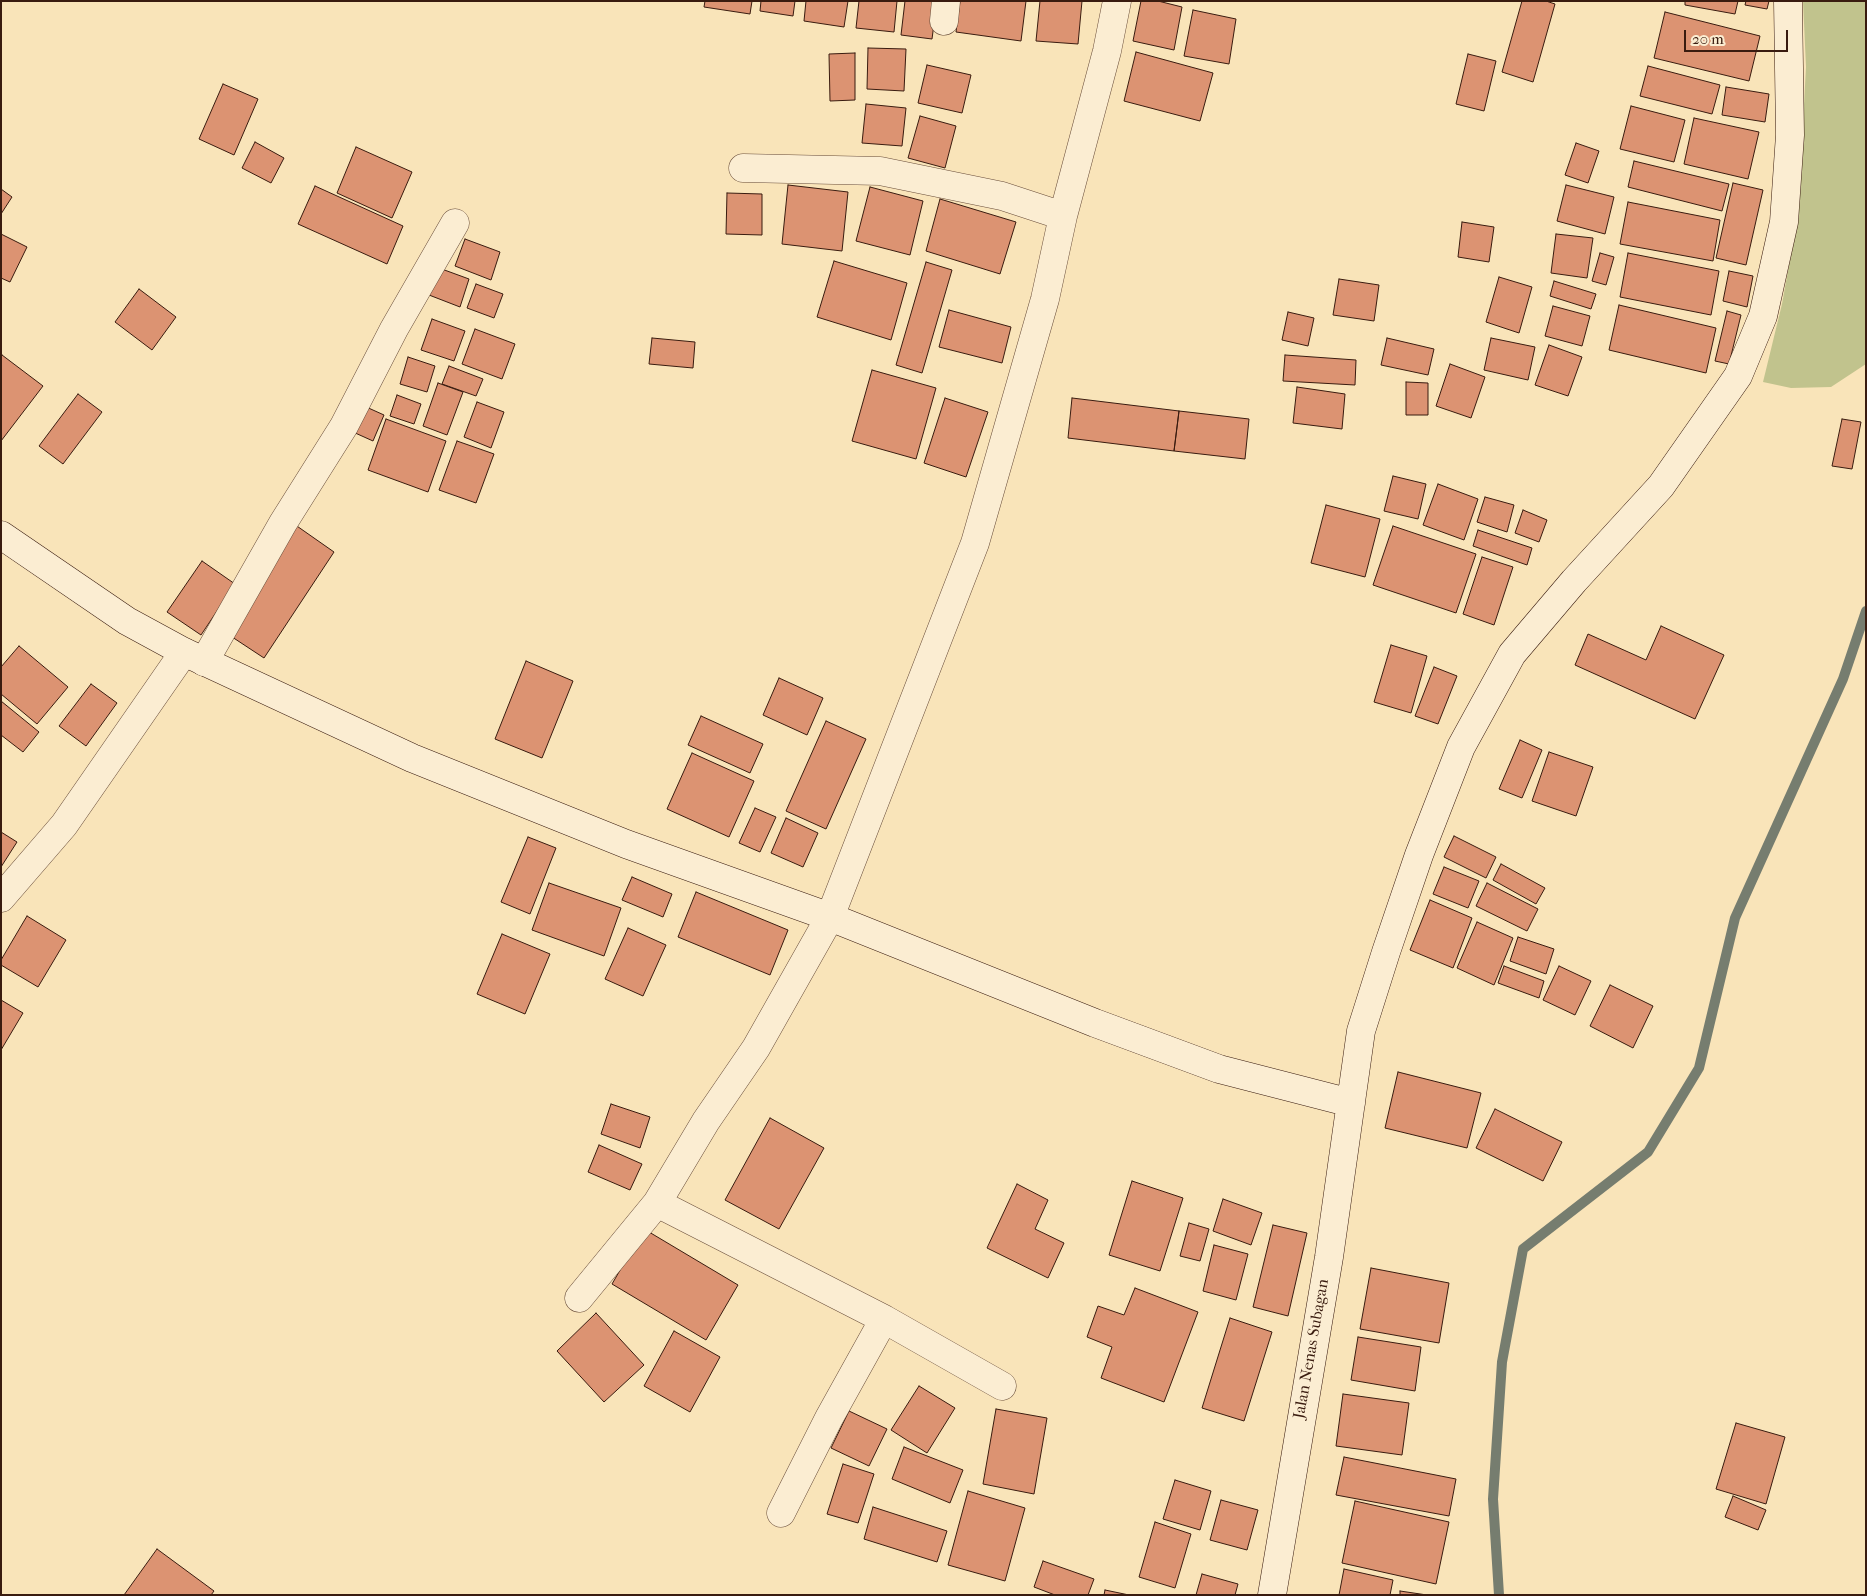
<!DOCTYPE html>
<html>
<head>
<meta charset="utf-8">
<style>
  body { margin:0 }
  #map { position:relative; width:1867px; height:1596px; overflow:hidden; background:#f9e4b9; font-family:"IM FELL French Canon",serif }
  canvas { display:block }
  .frame { position:absolute; inset:0; border:2px solid #391b0f; pointer-events:none }
  .scale { position:absolute; left:1684px; top:30px; width:104px; height:22px; box-sizing:border-box; border:2px solid #391b0f; border-top:0; padding-left:6px; font-size:15px; line-height:18px; white-space:nowrap; color:#391b0f; -webkit-text-stroke:4px #fbedd2; paint-order:stroke }
</style>
</head>
<body>
<div id="map">
<canvas width="1867" height="1596"></canvas>
<div class="frame"></div>
<div class="scale">20 m</div>
</div>
<script>
const ctx = document.querySelector('canvas').getContext('2d');
ctx.lineJoin = 'round';
function paint(path, color) { ctx.fillStyle = color; ctx.fill(path, 'evenodd'); }
const shape = rows => new Path2D(rows.map(r => 'M' + r).join(''));
function strokePath(path, color, width, dash) { ctx.strokeStyle = color; ctx.lineWidth = width; ctx.lineCap = dash ? 'butt' : 'round'; ctx.setLineDash(dash || []); ctx.stroke(path); }
function write(font, color, halo, rows, align = 'center') {
  ctx.font = font + ' "IM FELL French Canon",serif'; ctx.lineWidth = 4.5; ctx.setLineDash([]); ctx.textBaseline = 'middle'; ctx.strokeStyle = halo; ctx.fillStyle = color; for (const [text, x, y, turn = 0] of rows) {
    ctx.save(); ctx.translate(x, y); ctx.rotate((+turn || 0) * Math.PI / 180); ctx.textAlign = isNaN(turn) ? turn : align; if (halo) ctx.strokeText(text, 0, 0); ctx.fillText(text, 0, 0); ctx.restore();
  }
}
paint(shape([
  [1803,1,1866,1,1866,364,1831,387,1791,388,1763,382,1782,304,1798,215,1806,67]
]), '#c1c38d');
strokePath(shape([
  [1499,1595,1493,1499,1502,1362,1523,1249,1648,1152,1699,1068,1735,918,1843,679,1866,611]
]), '#767d6f', 10);
const building = shape([
  [705,1,752,1,750,14,704,7,705,1],
  [761,1,795,1,793,16,760,11,761,1],
  [806,1,848,1,844,27,804,21,806,1],
  [859,1,897,1,894,32,856,28,859,1],
  [905,1,937,1,932,39,901,35,905,1],
  [960,1,1026,1,1021,41,956,32,960,1],
  [1040,1,1082,1,1078,44,1036,41,1040,1],
  [1141,1,1158,1,1182,7,1174,50,1133,41,1141,1],
  [1522,1,1546,1,1555,4,1533,82,1502,72,1522,1],
  [1685,1,1738,1,1735,14,1685,5,1685,1],
  [1746,1,1769,1,1767,9,1745,5,1746,1],
  [1193,10,1236,19,1229,64,1184,56,1193,10],
  [1665,12,1760,36,1749,81,1654,58,1665,12],
  [868,48,906,49,904,91,867,89,868,48],
  [1136,52,1213,73,1200,121,1124,101,1136,52],
  [855,53,855,100,830,101,829,54,855,53],
  [1468,54,1496,61,1484,111,1456,104,1468,54],
  [927,65,971,75,962,113,918,103,927,65],
  [1648,66,1720,85,1712,114,1640,96,1648,66],
  [223,84,258,99,234,155,199,139,223,84],
  [1726,87,1769,94,1765,122,1722,115,1726,87],
  [866,104,906,108,902,146,862,143,866,104],
  [1631,106,1685,120,1674,162,1620,149,1631,106],
  [920,116,956,126,945,168,908,158,920,116],
  [1694,118,1759,132,1748,179,1684,164,1694,118],
  [255,142,284,158,271,183,242,168,255,142],
  [1576,143,1599,151,1588,183,1565,175,1576,143],
  [356,147,412,172,392,218,337,193,356,147],
  [1634,161,1729,184,1722,211,1628,187,1634,161],
  [1733,183,1763,190,1746,265,1716,258,1733,183],
  [788,185,848,192,842,251,782,244,788,185],
  [1566,185,1614,197,1605,234,1557,221,1566,185],
  [315,186,403,226,387,264,298,224,315,186],
  [870,187,923,201,910,255,856,241,870,187],
  [1,189,12,197,1,214,1,189],
  [727,193,762,194,762,235,726,234,727,193],
  [940,199,1016,222,1000,274,926,251,940,199],
  [1628,202,1720,220,1713,261,1620,244,1628,202],
  [1462,222,1494,227,1489,262,1458,257,1462,222],
  [1,234,27,247,10,282,1,278,1,234],
  [1556,234,1593,238,1587,278,1551,273,1556,234],
  [465,239,500,252,491,280,455,266,465,239],
  [1600,253,1614,257,1606,285,1592,281,1600,253],
  [1628,253,1719,271,1711,315,1620,297,1628,253],
  [834,261,907,283,891,340,817,317,834,261],
  [926,262,952,270,922,373,896,365,926,262],
  [439,268,469,279,460,307,429,295,439,268],
  [1729,271,1753,276,1747,307,1723,301,1729,271],
  [1499,277,1532,287,1519,333,1486,322,1499,277],
  [1339,279,1379,285,1374,321,1333,315,1339,279],
  [1554,281,1596,294,1591,309,1550,296,1554,281],
  [476,284,503,294,494,318,467,308,476,284],
  [139,289,176,317,152,350,115,322,139,289],
  [1619,305,1716,328,1706,373,1609,350,1619,305],
  [1553,306,1590,316,1582,346,1545,336,1553,306],
  [949,310,1011,327,1002,363,939,347,949,310],
  [1727,311,1741,315,1729,364,1715,361,1727,311],
  [1288,312,1314,318,1308,346,1282,340,1288,312],
  [432,319,465,331,454,361,421,350,432,319],
  [475,329,515,344,502,379,462,364,475,329],
  [652,338,695,342,693,368,649,364,652,338],
  [1387,338,1434,349,1428,375,1381,365,1387,338],
  [1491,338,1535,347,1528,380,1484,370,1491,338],
  [1549,345,1582,357,1568,396,1535,385,1549,345],
  [2,355,43,386,1,441,1,356,2,355],
  [1285,355,1356,360,1355,385,1283,381,1285,355],
  [408,357,435,366,427,392,400,384,408,357],
  [1450,364,1485,377,1471,418,1436,406,1450,364],
  [449,366,483,379,476,396,442,384,449,366],
  [872,370,936,388,916,459,852,441,872,370],
  [1406,382,1428,383,1428,415,1406,415,1406,382],
  [438,383,463,392,447,435,423,426,438,383],
  [1297,387,1345,394,1342,429,1293,423,1297,387],
  [78,394,102,412,63,464,39,446,78,394],
  [397,395,421,404,414,424,390,416,397,395],
  [945,398,988,412,966,477,924,463,945,398],
  [1072,398,1179,411,1174,451,1068,438,1072,398],
  [477,402,504,412,491,448,464,437,477,402],
  [364,406,384,415,373,441,353,432,364,406],
  [1179,411,1249,419,1245,459,1174,451,1179,411],
  [386,419,446,441,428,492,368,470,386,419],
  [1842,419,1861,422,1852,469,1832,466,1842,419],
  [457,441,494,454,476,503,439,490,457,441],
  [1393,476,1426,484,1418,519,1384,511,1393,476],
  [1438,484,1478,499,1464,540,1423,525,1438,484],
  [1485,497,1514,505,1507,532,1477,522,1485,497],
  [1326,505,1380,519,1365,577,1311,563,1326,505],
  [1523,510,1547,520,1539,542,1515,533,1523,510],
  [294,524,334,552,264,658,223,631,294,524],
  [1393,526,1476,554,1456,613,1373,585,1393,526],
  [1478,530,1532,548,1527,565,1473,546,1478,530],
  [1482,557,1513,567,1494,625,1463,614,1482,557],
  [202,561,235,584,201,635,167,612,202,561],
  [1661,626,1724,655,1695,719,1575,665,1588,634,1646,660,1661,626],
  [1391,645,1427,656,1411,713,1374,702,1391,645],
  [19,646,68,687,37,724,1,694,1,667,19,646],
  [526,661,573,681,542,758,495,739,526,661],
  [1434,667,1457,676,1438,724,1415,716,1434,667],
  [779,678,823,698,807,735,763,715,779,678],
  [91,684,117,703,86,746,59,726,91,684],
  [1,701,39,732,23,752,1,735,1,701],
  [701,716,763,744,750,773,688,745,701,716],
  [826,721,866,739,826,829,786,811,826,721],
  [1520,740,1542,750,1522,798,1499,789,1520,740],
  [1549,752,1593,767,1576,816,1532,801,1549,752],
  [692,753,754,781,729,837,667,809,692,753],
  [755,808,776,817,760,852,739,843,755,808],
  [786,818,818,833,803,867,771,853,786,818],
  [1,832,17,842,1,867,1,832],
  [1454,836,1496,857,1486,878,1444,857,1454,836],
  [528,837,556,848,530,914,501,902,528,837],
  [1501,864,1545,888,1536,904,1493,880,1501,864],
  [1444,867,1479,881,1468,908,1433,894,1444,867],
  [632,877,672,894,663,917,622,900,632,877],
  [549,883,621,908,604,956,532,930,549,883],
  [1487,883,1538,909,1527,931,1476,906,1487,883],
  [696,892,788,930,770,975,678,937,696,892],
  [1430,900,1472,918,1453,968,1410,950,1430,900],
  [27,916,66,940,38,987,1,965,1,960,27,916],
  [1477,922,1513,938,1494,985,1457,968,1477,922],
  [628,928,666,945,643,996,605,979,628,928],
  [502,934,550,954,525,1014,477,994,502,934],
  [1518,937,1554,949,1546,974,1510,961,1518,937],
  [1504,966,1544,981,1539,998,1498,983,1504,966],
  [1559,966,1591,981,1575,1015,1543,1000,1559,966],
  [1610,985,1653,1006,1633,1048,1590,1026,1610,985],
  [1,1000,23,1013,1,1050,1,1000],
  [1398,1072,1481,1093,1467,1148,1385,1128,1398,1072],
  [611,1104,650,1117,640,1148,601,1134,611,1104],
  [1495,1109,1562,1142,1543,1181,1476,1148,1495,1109],
  [770,1118,824,1148,779,1229,725,1200,770,1118],
  [599,1145,642,1164,630,1190,588,1172,599,1145],
  [1132,1181,1183,1198,1160,1271,1109,1255,1132,1181],
  [1017,1184,1048,1200,1035,1229,1064,1243,1048,1278,987,1248,1017,1184],
  [1223,1199,1262,1213,1251,1245,1213,1231,1223,1199],
  [1189,1223,1209,1229,1200,1261,1180,1256,1189,1223],
  [1273,1225,1307,1233,1288,1316,1253,1307,1273,1225],
  [644,1229,738,1285,706,1340,612,1284,644,1229],
  [1214,1245,1248,1254,1236,1300,1203,1291,1214,1245],
  [1371,1268,1449,1283,1439,1343,1360,1329,1371,1268],
  [1135,1288,1198,1312,1164,1402,1101,1378,1112,1347,1087,1337,1098,1306,1124,1315,1135,1288],
  [596,1313,644,1365,604,1402,557,1351,596,1313],
  [1230,1318,1272,1332,1244,1421,1202,1408,1230,1318],
  [674,1331,720,1357,690,1412,644,1386,674,1331],
  [1358,1337,1421,1347,1415,1391,1351,1380,1358,1337],
  [919,1386,955,1408,927,1453,891,1430,919,1386],
  [1343,1394,1409,1403,1402,1455,1336,1446,1343,1394],
  [996,1409,1047,1418,1034,1494,983,1484,996,1409],
  [849,1411,887,1429,869,1466,831,1448,849,1411],
  [1736,1423,1785,1437,1766,1504,1716,1489,1736,1423],
  [904,1447,963,1470,950,1503,892,1479,904,1447],
  [1344,1457,1456,1479,1449,1516,1336,1495,1344,1457],
  [843,1464,874,1474,858,1523,827,1514,843,1464],
  [1175,1480,1211,1491,1200,1530,1163,1519,1175,1480],
  [968,1491,1025,1508,1005,1581,948,1565,968,1491],
  [1733,1496,1766,1510,1758,1530,1725,1517,1733,1496],
  [1221,1500,1258,1510,1247,1550,1210,1540,1221,1500],
  [1355,1501,1449,1522,1436,1584,1342,1563,1355,1501],
  [873,1507,947,1531,937,1562,864,1539,873,1507],
  [1155,1522,1191,1534,1175,1588,1139,1577,1155,1522],
  [157,1549,214,1591,211,1595,124,1595,157,1549],
  [1043,1561,1094,1579,1088,1595,1055,1595,1034,1587,1043,1561],
  [1344,1569,1393,1580,1390,1595,1339,1595,1344,1569],
  [1202,1574,1238,1584,1235,1595,1196,1595,1202,1574],
  [1105,1590,1129,1595,1104,1595,1105,1590],
  [1400,1591,1427,1595,1400,1595,1400,1591]
]);
paint(building, '#dc9372');
strokePath(building, '#391b0f', 1);
const street = shape([
  [944,21,946,1],
  [743,168,880,171,1002,196,1063,216],
  [204,662,283,523,344,426,394,329,455,223],
  [1,898,64,825,184,652],
  [657,1203,884,1319,1002,1386],
  [579,1298,657,1203,706,1121,756,1048,830,917,975,543,1045,299,1063,216,1107,51,1117,1],
  [781,1513,829,1418,884,1319]
]);
const secondary = shape([
  [1,535,127,621,184,652,412,758,626,844,830,917,1095,1023,1219,1069,1351,1103],
  [1272,1595,1329,1257,1361,1031,1386,952,1419,855,1461,747,1512,654,1574,581,1661,486,1738,376,1763,316,1784,222,1790,135,1788,1]
]);
strokePath(street, '#694d3a', 29);
strokePath(secondary, '#391b0f', 29);
strokePath(street, '#fbedd2', 28);
strokePath(secondary, '#fbedd2', 28);
write('16px', '#391b0f', '#fbedd2', [
  ["Jalan Nenas Subagan",1312,1349,-80]
]);
</script>
</body>
</html>
